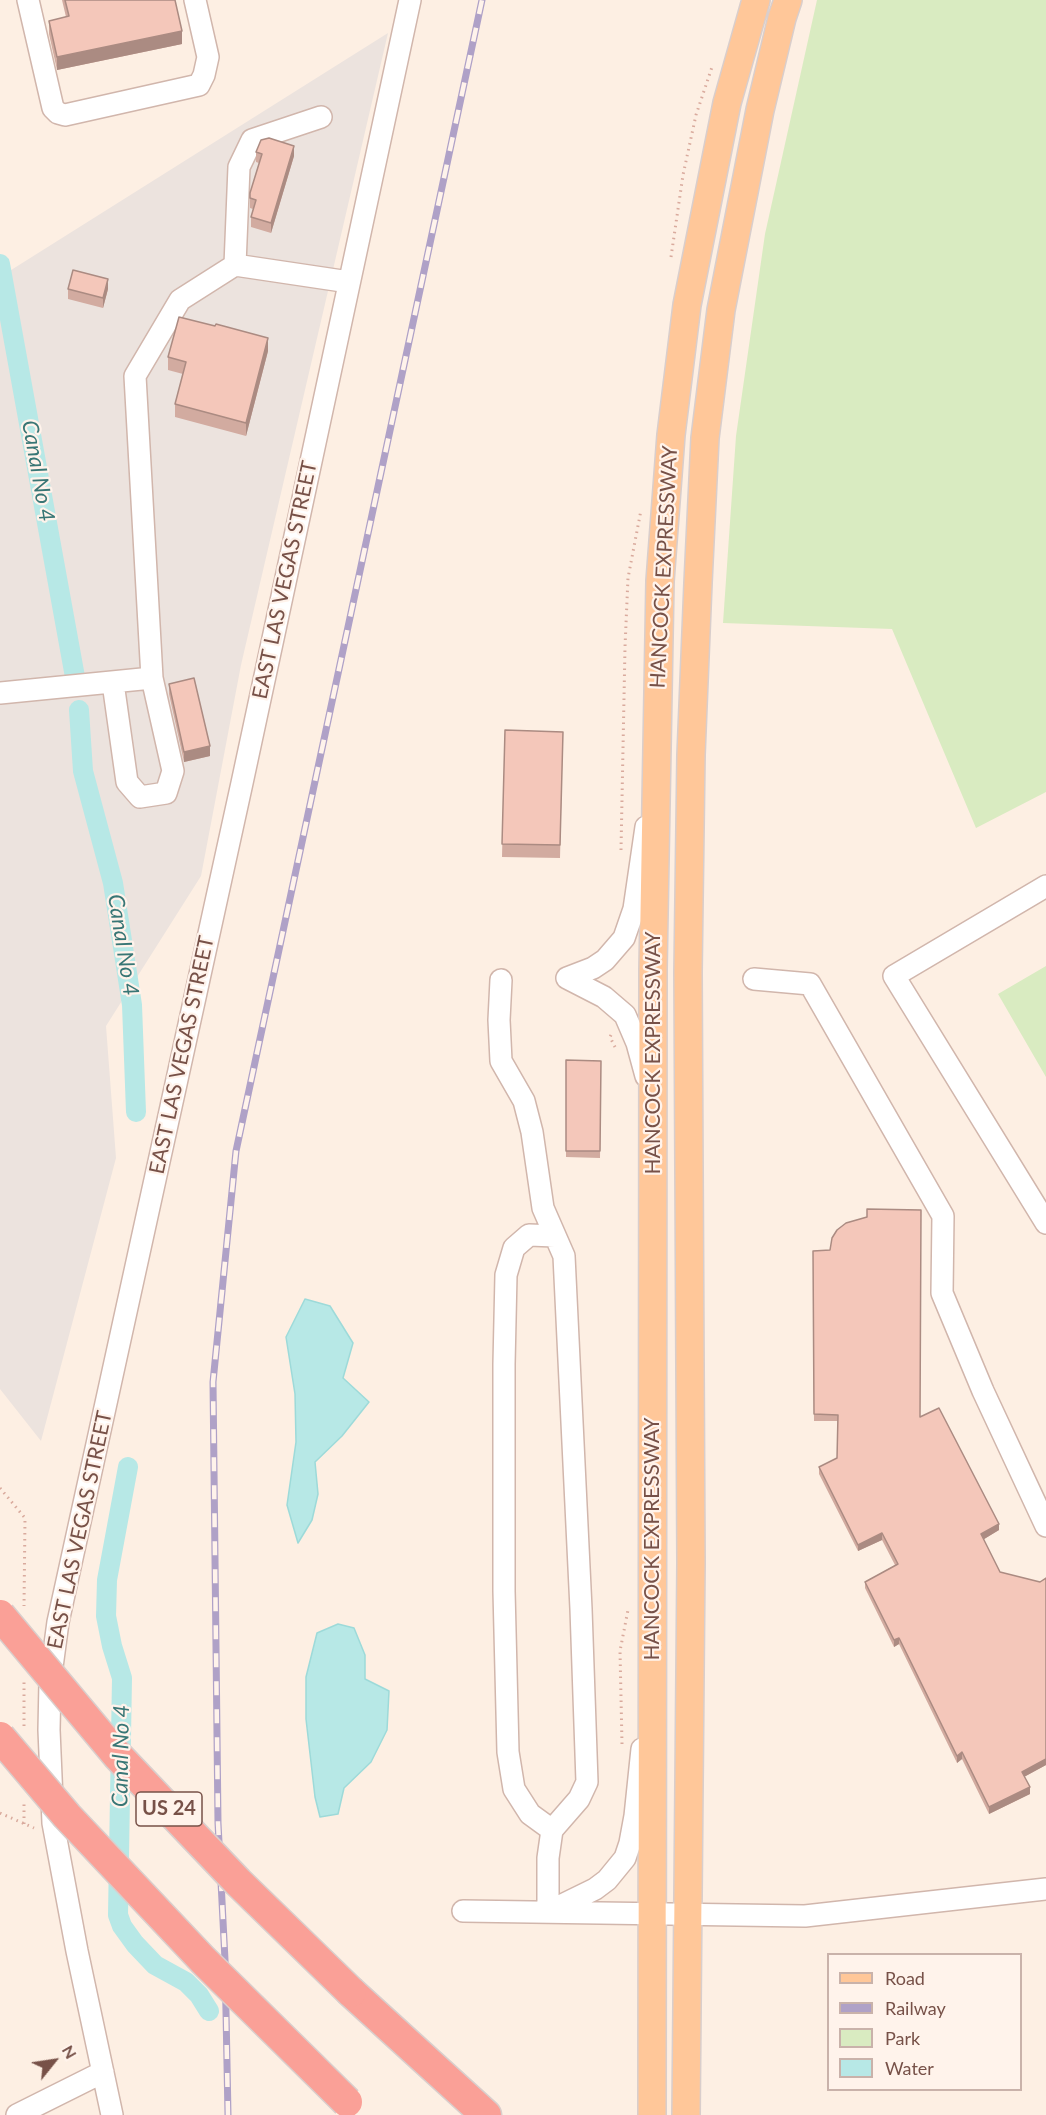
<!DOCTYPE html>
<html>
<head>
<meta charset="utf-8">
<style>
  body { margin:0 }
  #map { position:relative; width:1046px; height:2115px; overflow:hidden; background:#fdefe3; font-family:Lato,sans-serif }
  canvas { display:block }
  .legend { position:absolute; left:827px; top:1953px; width:195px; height:138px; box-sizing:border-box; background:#fff3eb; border:2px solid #c9b2aa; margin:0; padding:8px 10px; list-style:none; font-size:18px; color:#775148 }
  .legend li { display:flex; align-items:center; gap:12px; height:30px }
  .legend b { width:30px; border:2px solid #c9b2aa }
  .north { position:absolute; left:24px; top:2031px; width:60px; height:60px; -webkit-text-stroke:4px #fff3eb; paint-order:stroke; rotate:60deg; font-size:16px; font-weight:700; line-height:24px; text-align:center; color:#775148 }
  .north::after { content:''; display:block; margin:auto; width:21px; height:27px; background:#775148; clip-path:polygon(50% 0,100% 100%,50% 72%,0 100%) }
</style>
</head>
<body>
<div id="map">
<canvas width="1046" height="2115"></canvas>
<ul class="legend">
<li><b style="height:8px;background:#ffc799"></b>Road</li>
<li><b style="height:8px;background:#afa1c7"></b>Railway</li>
<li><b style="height:16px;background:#d9ebc1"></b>Park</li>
<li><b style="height:16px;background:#b7e8e6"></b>Water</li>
</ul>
<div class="north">N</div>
</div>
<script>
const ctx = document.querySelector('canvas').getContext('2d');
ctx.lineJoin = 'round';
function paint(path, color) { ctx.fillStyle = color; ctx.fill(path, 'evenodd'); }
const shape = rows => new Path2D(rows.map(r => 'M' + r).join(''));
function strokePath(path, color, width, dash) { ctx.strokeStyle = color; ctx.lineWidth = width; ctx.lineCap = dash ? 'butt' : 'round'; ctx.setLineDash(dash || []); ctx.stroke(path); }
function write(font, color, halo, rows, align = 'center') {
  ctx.font = font + ' Lato,sans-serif'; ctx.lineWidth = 4.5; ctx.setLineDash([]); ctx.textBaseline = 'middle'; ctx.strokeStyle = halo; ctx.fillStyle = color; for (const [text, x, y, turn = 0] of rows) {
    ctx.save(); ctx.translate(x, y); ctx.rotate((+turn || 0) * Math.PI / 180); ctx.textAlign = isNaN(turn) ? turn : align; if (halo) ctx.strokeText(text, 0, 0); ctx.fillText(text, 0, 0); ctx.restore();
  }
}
paint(shape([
  [388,33,241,665,201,876,106,1026,116,1158,41,1441,0,1389,0,277]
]), '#ece3de');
paint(shape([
  [817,0,1046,0,1046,792,976,828,892,629,723,623,736,436,765,234],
  [1046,966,1046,1077,998,994]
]), '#d9ebc1');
const water = shape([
  [305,1299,330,1306,353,1343,343,1378,369,1402,342,1436,315,1462,318,1494,312,1520,298,1543,287,1505,296,1442,295,1394,286,1337,305,1299],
  [338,1624,354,1628,365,1655,365,1679,389,1691,387,1730,371,1762,344,1788,338,1814,320,1817,315,1797,306,1719,306,1677,317,1633,338,1624]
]);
paint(water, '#b7e8e6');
strokePath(water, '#9ddad9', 1.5);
strokePath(shape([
  [0,264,75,677],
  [79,710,83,771,113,883,132,1005,136,1112],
  [128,1467,107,1580,106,1616,112,1646,122,1678,118,1915,122,1926,135,1944,155,1965,186,1982,199,1995,209,2011]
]), '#b7e8e6', 20);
const minor = shape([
  [28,0,53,108,58,113,65,115,199,85,204,75,208,57,195,0],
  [235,265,239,167,252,140,321,117],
  [113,683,127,782,140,797,166,793,173,771,152,678],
  [0,693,152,678,135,376,180,300,235,265,349,282],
  [1046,886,894,976,1046,1223],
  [567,978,593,968,605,960,624,938,634,909,646,827],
  [567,978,604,997,625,1015,637,1043,646,1076],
  [754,979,810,984,943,1216,942,1293,983,1391,1046,1526],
  [501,980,499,1020,501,1061,524,1101,532,1132,543,1208,564,1256,581,1609,587,1782,579,1799,552,1830,548,1858,548,1912,595,1889,607,1880,625,1858,630,1843,635,1816,642,1749],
  [552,1830,530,1814,514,1789,508,1752,504,1591,504,1364,506,1275,514,1248,529,1235,555,1236],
  [463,1911,805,1916,1046,1889],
  [17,2115,103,2072],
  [112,2115,77,1951,53,1823,49,1730,50,1682,58,1622,242,783,410,0]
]);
const major = shape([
  [652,2115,653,969,660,581,671,435,687,305,727,103,756,0],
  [686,2115,691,1563,688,972,691,755,698,583,705,438,721,310,760,110,782,18,788,0]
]);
const highway = shape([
  [351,1992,486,2115]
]);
strokePath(minor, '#d1b6ac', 24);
strokePath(major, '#d9cecc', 30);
strokePath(highway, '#d9cecc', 33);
strokePath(shape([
  [671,257,683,175,696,115,712,67],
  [621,850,625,647,628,578,641,510],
  [611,1035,610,1037,615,1047],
  [0,1488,25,1518,24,1606],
  [24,1726,24,1682],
  [622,1744,620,1651,628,1610],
  [0,1813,34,1828],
  [24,1824,24,1802]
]), '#d9aa9d', 3, [1.5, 4.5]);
strokePath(minor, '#fff', 21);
strokePath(major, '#ffc799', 27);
strokePath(highway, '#faa097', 30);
const rail = shape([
  [228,2115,225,1960,218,1823,213,1382,236,1151,482,0]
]);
strokePath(rail, '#afa1c7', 7);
strokePath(rail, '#fff3eb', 4.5, [14]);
const highwayBridge = shape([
  [0,1615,117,1755,238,1882,351,1992],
  [0,1737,67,1816,203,1960,347,2102]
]);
strokePath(highwayBridge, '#d9cecc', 33, []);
strokePath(highwayBridge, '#faa097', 30);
paint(shape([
  [62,0,175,0,182,44,57,70,49,34,49,21,66,17],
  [256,152,294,156,271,233,251,227,251,217,253,209,250,208,250,193,259,163,256,162],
  [68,289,108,289,103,308,68,299],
  [268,351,246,436,175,417,175,404,183,374,168,370,168,357],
  [169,684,210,756,184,762,169,694],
  [505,730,563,732,560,858,502,857],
  [566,1060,601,1061,600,1158,566,1157],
  [867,1217,920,1417,999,1530,984,1539,1046,1765,1024,1777,1030,1794,989,1814,962,1759,957,1763,899,1644,894,1647,865,1588,865,1582,895,1565,882,1540,858,1551,819,1474,819,1467,837,1458,838,1421,814,1421,813,1251,830,1250]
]), '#d2aba0');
paint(shape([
  [182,31,182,44,57,70,57,57],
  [294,146,294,156,271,233,271,223],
  [108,279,108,289,103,308,103,298],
  [268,338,268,351,246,436,246,423],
  [210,746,210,756,184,762,184,752],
  [999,1524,999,1530,981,1541,981,1534],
  [882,1533,882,1540,858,1551,858,1545],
  [899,1638,899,1644,894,1647,894,1640],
  [962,1752,962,1759,957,1763,957,1756],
  [1046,1759,1046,1765,1022,1778,1022,1772],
  [1030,1787,1030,1794,989,1814,989,1807]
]), '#ab8b82');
const building = shape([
  [65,0,175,0,182,31,57,57,49,21,69,16,65,0],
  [269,138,294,146,271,223,251,217,256,200,250,198,250,193,262,154,256,152,261,140,269,138],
  [73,270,108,279,103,298,68,289,73,270],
  [179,317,215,326,216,324,268,338,246,423,175,404,186,362,168,357,179,317],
  [194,678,210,746,184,752,169,684,194,678],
  [505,730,563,732,560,845,502,844,505,730],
  [566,1060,601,1061,600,1151,566,1151,566,1060],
  [867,1209,921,1210,920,1417,939,1408,999,1524,981,1534,1000,1572,1040,1582,1046,1578,1046,1759,1022,1772,1030,1787,989,1807,962,1752,957,1756,899,1638,894,1640,865,1582,898,1564,882,1533,858,1545,819,1467,837,1458,838,1415,814,1414,813,1251,830,1250,832,1238,837,1230,846,1223,867,1217,867,1209]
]);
paint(building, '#f4c7ba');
strokePath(building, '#ab8b82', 1.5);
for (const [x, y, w] of [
  [169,1809,66]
]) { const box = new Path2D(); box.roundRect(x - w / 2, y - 17, w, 34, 4.5); ctx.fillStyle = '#fff3eb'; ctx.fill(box); strokePath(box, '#775148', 1.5); }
write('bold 20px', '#775148', null, [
  ["US 24",169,1809]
]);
write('21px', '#775148', '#fff3eb', [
  ["HANCOCK EXPRESSWAY",664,567,-87],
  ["EAST LAS VEGAS STREET",285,580,-78],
  ["HANCOCK EXPRESSWAY",653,1053,-90],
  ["EAST LAS VEGAS STREET",182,1055,-78],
  ["EAST LAS VEGAS STREET",80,1530,-78],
  ["HANCOCK EXPRESSWAY",652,1539,-90]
]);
write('italic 22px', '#387675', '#fff3eb', [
  ["Canal No 4",38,471,80],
  ["Canal No 4",123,945,81],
  ["Canal No 4",121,1756,-89]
]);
</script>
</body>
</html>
